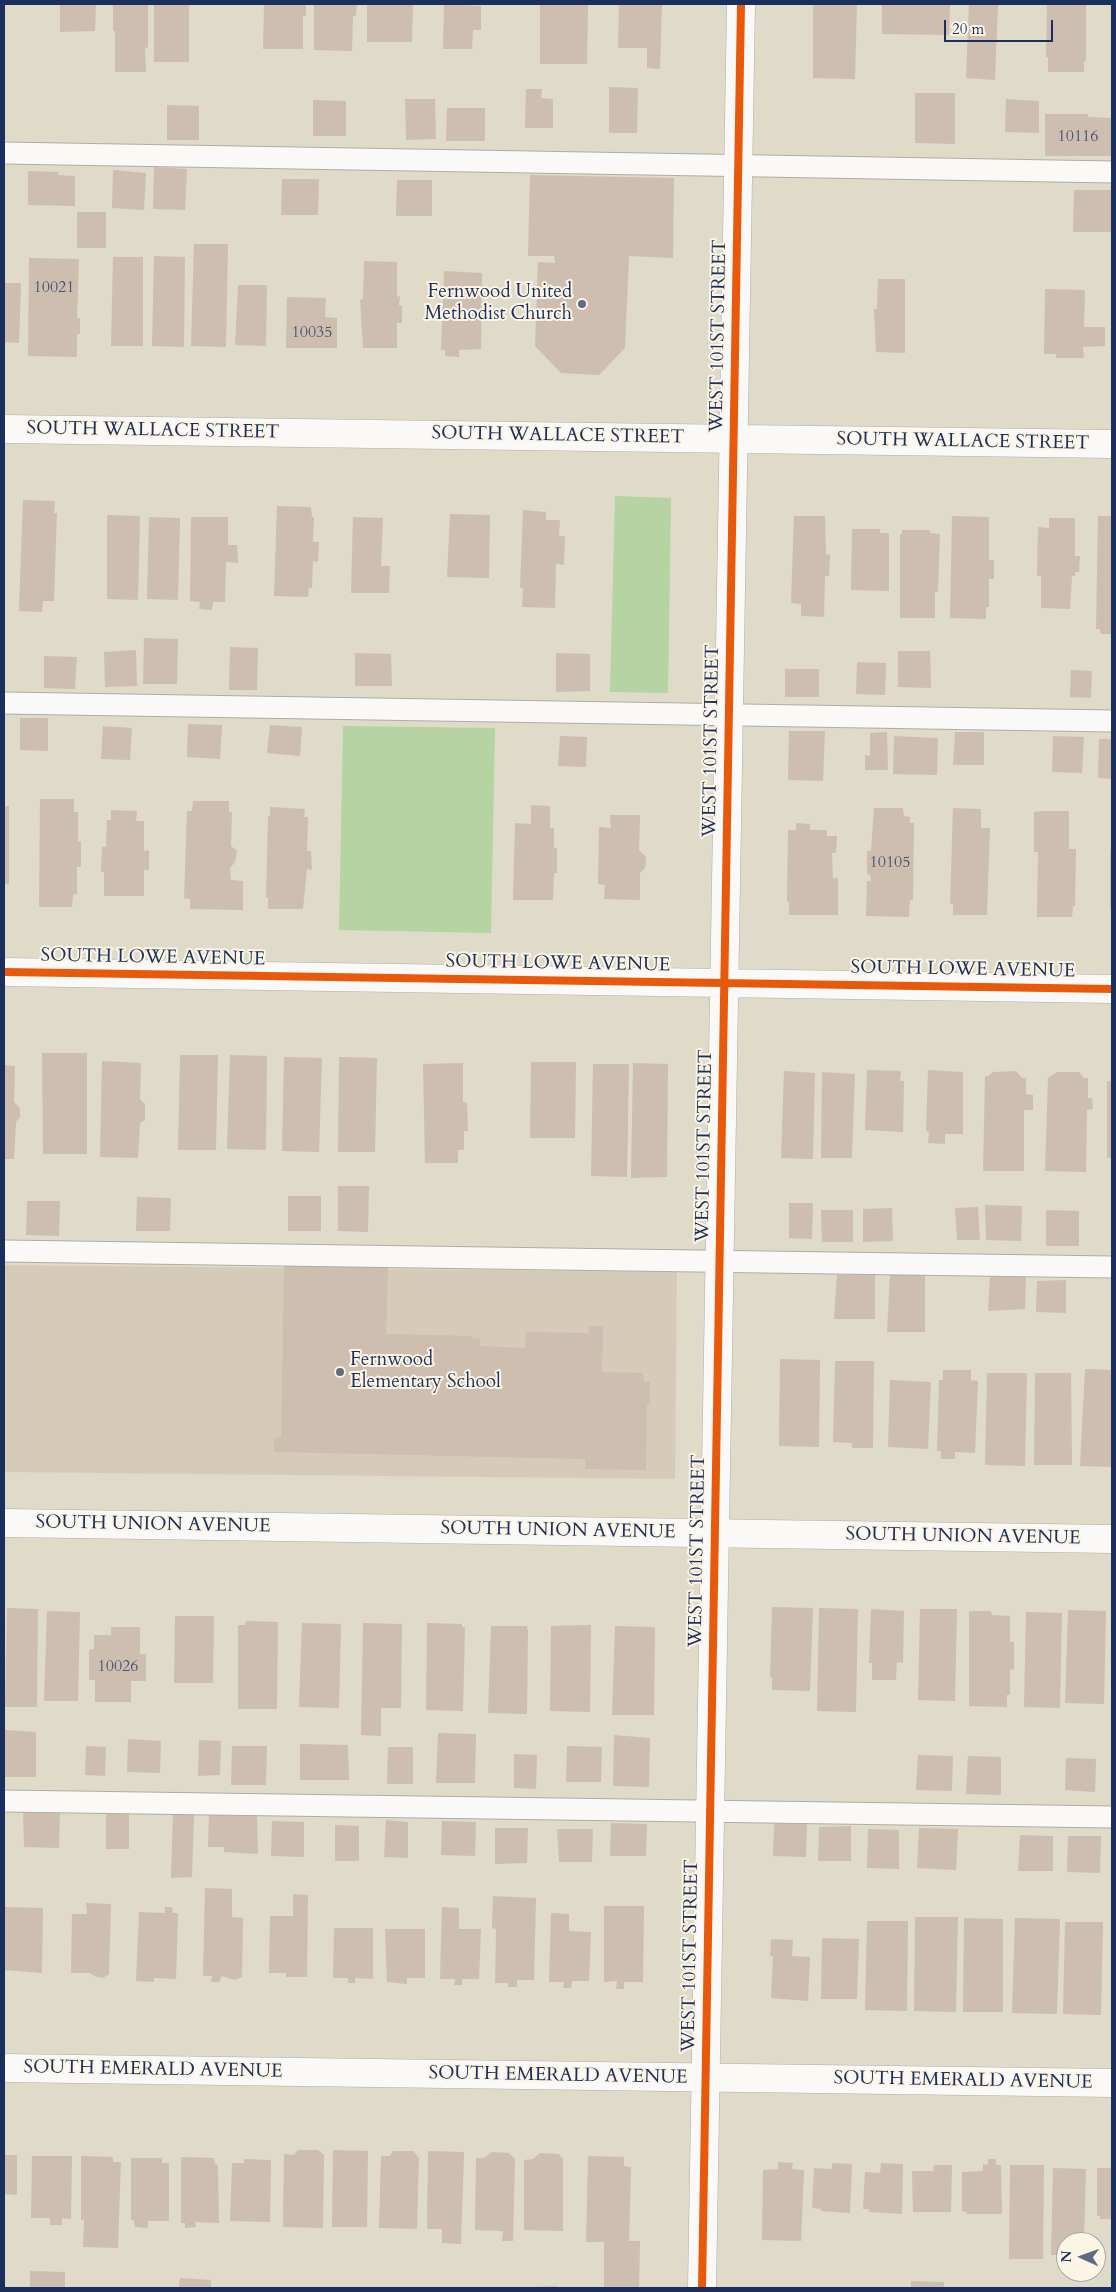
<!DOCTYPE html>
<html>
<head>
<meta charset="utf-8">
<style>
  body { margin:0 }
  #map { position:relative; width:1116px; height:2292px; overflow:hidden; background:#e0dac8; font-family:Cardo,serif }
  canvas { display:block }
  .frame { position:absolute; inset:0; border:5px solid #1b2f5e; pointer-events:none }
  .north { position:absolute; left:1056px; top:2232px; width:50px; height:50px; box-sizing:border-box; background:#fcf5e5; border:1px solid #a2a6af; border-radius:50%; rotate:272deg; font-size:14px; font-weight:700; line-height:20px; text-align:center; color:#1b2f5e }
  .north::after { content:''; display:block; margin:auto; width:18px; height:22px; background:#606b83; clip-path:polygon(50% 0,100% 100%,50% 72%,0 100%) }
  .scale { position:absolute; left:944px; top:20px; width:109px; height:22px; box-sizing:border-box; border:2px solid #1b2f5e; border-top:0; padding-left:6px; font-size:15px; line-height:18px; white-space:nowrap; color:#1b2f5e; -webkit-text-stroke:4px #fcf5e5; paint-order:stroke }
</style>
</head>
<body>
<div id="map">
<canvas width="1116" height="2292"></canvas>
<div class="frame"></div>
<div class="north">N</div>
<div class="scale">20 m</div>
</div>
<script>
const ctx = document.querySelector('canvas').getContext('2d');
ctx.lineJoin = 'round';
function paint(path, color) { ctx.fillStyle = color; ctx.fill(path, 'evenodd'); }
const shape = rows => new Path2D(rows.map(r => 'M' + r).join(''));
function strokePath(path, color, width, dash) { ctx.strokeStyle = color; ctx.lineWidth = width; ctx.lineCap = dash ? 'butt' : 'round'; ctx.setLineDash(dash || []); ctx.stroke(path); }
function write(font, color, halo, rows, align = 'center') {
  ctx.font = font + ' Cardo,serif'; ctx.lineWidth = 4; ctx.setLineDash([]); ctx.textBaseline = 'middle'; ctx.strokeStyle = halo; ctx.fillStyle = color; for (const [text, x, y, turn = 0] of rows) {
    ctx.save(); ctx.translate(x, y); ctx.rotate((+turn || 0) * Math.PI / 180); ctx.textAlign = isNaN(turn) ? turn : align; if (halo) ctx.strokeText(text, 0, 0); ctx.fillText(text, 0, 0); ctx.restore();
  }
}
paint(shape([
  [4,1265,677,1272,675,1479,4,1472]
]), '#d6cbb8');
paint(shape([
  [615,496,671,498,668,693,610,692],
  [343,726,495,728,491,933,339,930]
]), '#b5d3a3');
paint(shape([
  [60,4,96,4,95,31,60,32],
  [113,4,148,4,148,47,145,48,146,72,115,72,115,31,113,31],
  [154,4,189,4,189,62,154,62],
  [264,4,306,4,306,16,303,16,303,49,263,49],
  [314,4,357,4,356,16,353,16,352,51,314,50],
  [367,4,413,4,412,42,367,42],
  [444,4,481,6,481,30,473,30,472,49,443,49],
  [540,4,588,4,587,64,540,64],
  [619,4,662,4,660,69,647,68,647,48,618,48],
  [813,4,857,4,855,79,813,78],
  [882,4,950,4,949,35,882,34],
  [969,4,998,4,995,80,966,78],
  [1047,4,1086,4,1086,61,1084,61,1084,72,1048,72,1048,57,1046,57],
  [609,87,638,88,637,133,609,133],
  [526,89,542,89,541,98,553,99,553,128,525,128],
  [915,93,955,93,955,144,915,143],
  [405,99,435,99,436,139,406,140],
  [1006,99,1039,101,1039,133,1005,132],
  [313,100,346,101,346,136,313,136],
  [167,105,199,106,199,140,167,140],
  [447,108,485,108,485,141,446,141],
  [1045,114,1088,114,1088,117,1112,118,1112,156,1045,156],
  [154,167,187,169,185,210,153,209],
  [113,170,146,173,144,210,112,208],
  [28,171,59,172,58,175,75,176,75,206,28,205],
  [530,175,674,178,673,258,629,256,625,348,599,375,561,373,535,346,538,262,555,263,554,256,528,256],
  [282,179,319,179,318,215,281,215],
  [397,180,432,180,432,216,396,216],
  [1074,190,1111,190,1111,232,1073,232],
  [77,212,106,212,106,248,77,248],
  [194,244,228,244,226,347,191,346],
  [154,256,185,257,184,347,152,346],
  [113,257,143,257,143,346,111,346],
  [29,258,79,259,77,318,80,318,80,334,77,334,77,357,28,356],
  [364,261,397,262,397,297,400,296,399,305,402,306,402,323,397,323,397,348,363,348,360,300,363,299],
  [444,271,482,273,481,349,459,350,459,357,445,356,445,350,441,350],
  [878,279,905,279,905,353,876,352,874,309,877,309],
  [4,283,21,283,19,343,4,342],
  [238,285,267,285,266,346,235,345],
  [1045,289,1085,290,1084,327,1105,327,1105,346,1083,347,1084,358,1056,358,1056,354,1044,354],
  [287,297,326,298,325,317,337,318,337,348,286,348],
  [23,500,55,501,54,513,57,513,54,601,43,601,42,612,19,611],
  [277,506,311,507,312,517,314,517,313,542,319,542,318,562,313,561,312,588,309,588,308,597,274,596],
  [523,510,546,512,546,520,560,520,559,536,565,536,564,565,556,564,555,608,522,607,523,588,520,588],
  [450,514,490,515,489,578,447,577],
  [107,515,140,516,138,600,107,599],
  [794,516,825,516,826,555,830,554,829,576,825,576,824,617,801,616,801,604,791,603],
  [952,516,989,517,989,560,994,560,994,579,989,579,989,607,986,607,986,619,950,618],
  [1098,516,1112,516,1112,634,1101,634,1100,629,1096,629],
  [149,517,180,518,178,600,147,599],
  [191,517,228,517,228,545,237,545,238,563,226,562,225,602,213,602,212,610,199,609,200,602,190,601],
  [353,517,383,518,381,566,390,566,389,593,351,593],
  [1049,518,1075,518,1075,556,1080,556,1079,572,1075,572,1075,576,1072,576,1070,609,1041,608,1041,576,1037,576,1038,527,1049,528],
  [852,529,880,529,880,533,889,533,889,591,851,590],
  [902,530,930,530,930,533,940,534,938,592,935,592,935,618,900,618,900,534,902,534],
  [144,638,178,639,177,684,143,684],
  [230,647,258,648,257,690,229,690],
  [136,650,137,686,105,687,104,652],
  [898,651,930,651,931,688,898,687],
  [355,653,391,654,392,686,355,686],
  [556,653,590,654,590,691,556,692],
  [44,656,77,657,75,689,44,688],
  [857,662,886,663,885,695,856,694],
  [785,669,819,669,819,697,785,697],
  [1071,670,1092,671,1091,698,1070,697],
  [20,718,48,718,48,751,20,750],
  [188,724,222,725,220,759,187,757],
  [270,725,302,727,300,756,267,753],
  [103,726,132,728,130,760,101,759],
  [789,731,825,731,823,781,788,780],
  [887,732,888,770,865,770,865,755,870,756,870,733],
  [955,732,984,732,984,765,953,765],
  [560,736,587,737,586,767,558,766],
  [894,736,938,738,937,775,893,774],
  [1053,736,1084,737,1082,773,1052,772],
  [1099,739,1112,739,1112,779,1098,778],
  [40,799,74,799,74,812,78,812,78,842,81,841,81,867,77,867,77,894,73,895,72,907,39,907],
  [193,801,229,801,229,812,232,812,231,846,237,851,235,862,230,868,231,880,243,881,243,910,190,909,190,899,184,898,187,811,192,811],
  [531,805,550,806,550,828,554,828,554,848,557,848,557,873,554,873,553,900,513,900,515,823,531,824],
  [4,806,9,806,9,884,4,884],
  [270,807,305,809,304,817,308,817,307,851,311,851,312,870,307,869,303,909,268,909,268,897,266,898,268,816,270,816],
  [874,808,903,808,904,816,910,817,910,823,914,823,913,900,910,900,909,917,866,916,867,881,871,881,870,875,867,874,867,851,871,851],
  [953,808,981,809,981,828,990,828,987,915,953,915,953,903,950,904],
  [111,810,137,811,136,821,144,821,144,851,149,850,149,870,144,870,144,896,104,896,104,872,101,872,102,847,106,847,107,820,111,820],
  [1042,811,1069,811,1069,849,1076,849,1075,906,1073,906,1072,917,1037,917,1038,852,1034,852,1034,812],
  [610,815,640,815,639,850,646,857,645,868,640,873,640,900,604,899,605,885,598,884,599,827,611,828],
  [796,823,810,824,810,830,827,830,827,836,837,836,836,853,832,853,833,878,838,878,838,915,789,915,789,902,787,902,788,830,796,830],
  [1110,849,1112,849,1112,909,1110,909],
  [42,1053,87,1053,87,1154,43,1154],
  [180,1055,218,1055,216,1150,178,1150],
  [230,1055,267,1056,266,1150,227,1149],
  [284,1057,322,1058,319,1152,282,1151],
  [339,1057,377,1058,375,1152,338,1152],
  [102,1061,141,1063,140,1099,145,1104,145,1120,140,1123,138,1158,100,1157],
  [531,1062,576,1062,575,1138,530,1138],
  [463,1063,463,1102,467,1103,468,1131,464,1131,464,1150,458,1150,458,1163,425,1163,423,1064],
  [633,1063,668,1064,667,1177,631,1178],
  [593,1064,629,1064,627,1177,591,1176],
  [4,1065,15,1066,14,1102,20,1108,20,1117,16,1122,14,1159,4,1159],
  [867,1070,901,1071,900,1081,904,1081,903,1132,865,1130],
  [928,1070,963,1072,963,1134,945,1134,945,1144,928,1143,929,1132,926,1131],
  [784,1071,815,1073,813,1159,781,1158],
  [1016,1071,1022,1078,1026,1078,1026,1094,1033,1095,1033,1110,1024,1110,1024,1171,983,1171,985,1076,988,1076,993,1072],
  [822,1072,855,1074,852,1158,821,1158],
  [1057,1072,1079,1072,1084,1078,1088,1078,1088,1098,1092,1098,1093,1109,1087,1110,1086,1172,1045,1171,1048,1078],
  [1107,1081,1112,1081,1112,1158,1107,1158],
  [338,1186,369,1186,368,1232,338,1231],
  [288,1196,321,1196,321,1231,288,1231],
  [137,1197,171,1198,170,1231,136,1231],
  [27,1201,60,1201,59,1236,26,1235],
  [789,1203,813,1203,812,1239,789,1238],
  [985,1205,1022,1206,1021,1241,986,1240],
  [978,1207,980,1240,957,1240,955,1208],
  [892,1208,893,1241,863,1242,863,1209],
  [821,1210,853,1210,853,1242,822,1242],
  [1046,1210,1079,1211,1079,1246,1046,1246],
  [284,1264,388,1265,386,1334,472,1336,472,1339,480,1338,480,1346,525,1348,526,1332,589,1333,589,1326,603,1326,602,1372,643,1373,644,1382,650,1382,650,1405,647,1405,646,1470,585,1469,585,1459,274,1452,274,1438,281,1437],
  [837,1275,875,1275,875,1319,834,1319],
  [890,1275,925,1275,925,1332,887,1332],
  [990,1277,1026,1277,1025,1309,988,1311],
  [1066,1280,1066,1313,1036,1312,1037,1281],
  [780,1359,820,1360,819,1447,779,1446],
  [835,1361,874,1361,873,1448,852,1448,852,1443,833,1442],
  [1085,1369,1112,1370,1112,1467,1080,1466],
  [943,1370,971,1370,971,1380,978,1381,975,1453,955,1452,955,1459,941,1459,941,1451,937,1451,939,1380,943,1380],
  [987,1373,1027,1373,1025,1466,985,1465],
  [1035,1373,1071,1373,1072,1465,1034,1465],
  [890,1380,931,1382,928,1449,888,1447],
  [772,1607,813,1608,810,1691,772,1690,772,1677,770,1677],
  [7,1608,38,1609,37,1707,5,1707],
  [819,1608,858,1609,856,1712,817,1711],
  [871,1609,904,1611,903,1663,897,1662,896,1680,872,1680,872,1663,869,1663],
  [920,1609,957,1609,955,1701,918,1700],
  [1068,1610,1106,1611,1104,1704,1065,1703],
  [47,1611,80,1612,78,1701,44,1701],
  [969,1611,991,1611,992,1615,1010,1616,1010,1642,1014,1642,1014,1670,1010,1669,1010,1695,1007,1695,1007,1707,969,1706],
  [1026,1612,1062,1613,1060,1708,1024,1707],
  [175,1616,214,1616,213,1683,174,1683],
  [246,1621,278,1622,277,1709,238,1709,238,1625,245,1625],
  [302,1623,341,1624,339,1708,299,1707],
  [363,1623,402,1624,401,1708,381,1708,381,1736,361,1735],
  [427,1623,462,1624,462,1627,465,1627,463,1711,426,1710],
  [591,1625,590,1712,550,1711,551,1626],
  [491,1626,527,1626,527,1629,528,1629,527,1714,488,1713],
  [615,1626,655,1627,654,1715,612,1715],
  [111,1627,140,1627,140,1654,146,1654,146,1681,131,1681,131,1702,95,1702,95,1680,89,1680,89,1650,94,1649,94,1635,111,1635],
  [5,1730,36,1732,36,1777,4,1777],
  [438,1733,476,1734,475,1783,436,1783],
  [614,1735,650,1738,649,1787,613,1786],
  [128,1739,161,1741,160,1773,127,1772],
  [199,1740,221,1741,220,1775,198,1776],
  [300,1744,348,1745,349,1780,300,1780],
  [86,1746,106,1747,105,1776,85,1775],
  [232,1746,267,1746,266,1785,231,1785],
  [567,1746,602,1747,601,1782,566,1782],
  [388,1747,413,1747,413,1784,387,1784],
  [514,1754,537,1755,536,1789,514,1788],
  [918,1755,953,1756,952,1791,916,1790],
  [968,1756,1001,1757,1001,1795,966,1794],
  [1066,1758,1096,1759,1095,1792,1065,1790],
  [23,1811,60,1812,59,1848,24,1847],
  [106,1813,129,1814,129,1849,106,1849],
  [173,1814,194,1815,192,1877,171,1878],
  [209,1815,257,1816,258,1854,224,1852,224,1847,208,1847],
  [386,1820,408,1822,408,1858,384,1857],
  [272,1821,304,1822,304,1857,271,1856],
  [442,1821,476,1822,475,1856,441,1855],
  [611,1823,647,1824,646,1856,610,1856],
  [774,1823,807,1824,806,1857,773,1856],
  [335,1825,359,1826,359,1861,335,1861],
  [851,1826,851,1861,818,1861,819,1827],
  [495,1828,528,1828,527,1863,495,1864],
  [919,1828,958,1829,956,1870,917,1868],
  [557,1829,593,1829,592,1862,559,1862],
  [868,1829,899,1830,899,1869,867,1868],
  [1020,1835,1053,1836,1053,1871,1018,1871],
  [1068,1836,1101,1836,1100,1873,1067,1872],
  [205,1888,232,1889,232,1917,243,1918,242,1977,235,1980,221,1976,220,1982,211,1982,212,1976,203,1976],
  [293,1894,308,1895,307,1977,286,1977,286,1973,269,1973,270,1916,293,1916],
  [493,1896,536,1898,534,1980,517,1980,517,1987,508,1987,508,1983,495,1983,496,1929,492,1928],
  [86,1903,111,1904,109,1974,103,1978,96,1977,90,1973,71,1973,72,1914,87,1914],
  [604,1906,644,1906,643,1982,624,1982,624,1989,616,1989,617,1981,604,1982],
  [4,1907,43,1908,42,1973,4,1970],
  [165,1907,172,1907,173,1913,178,1913,176,1979,154,1978,154,1982,136,1981,139,1912,165,1913],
  [442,1907,459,1908,459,1929,481,1929,479,1979,462,1979,462,1985,454,1985,455,1979,440,1979],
  [551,1913,569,1914,569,1931,591,1932,589,1981,572,1981,571,1988,563,1988,564,1982,549,1982],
  [915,1917,958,1917,956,2012,914,2011],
  [964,1918,1003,1919,1003,2012,963,2012],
  [1015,1918,1060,1919,1057,2014,1012,2013],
  [867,1921,908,1921,907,2011,865,2010],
  [1065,1922,1103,1922,1101,2015,1063,2014],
  [334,1928,373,1928,373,1979,355,1978,355,1983,348,1983,348,1978,333,1978],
  [385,1929,425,1929,425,1978,407,1978,407,1984,387,1982],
  [822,1938,859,1939,857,1999,821,1999],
  [771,1939,793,1940,792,1956,810,1957,808,2001,771,1998,773,1956,770,1956],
  [298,2150,318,2150,324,2155,323,2228,283,2227,284,2154,293,2155],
  [333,2150,368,2151,367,2227,332,2227],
  [393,2151,413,2151,419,2158,417,2229,379,2228,381,2156,390,2156],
  [428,2151,464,2152,461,2244,442,2243,442,2229,427,2229],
  [492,2152,509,2153,515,2159,513,2241,502,2241,503,2231,475,2230,476,2158,484,2158],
  [540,2153,559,2154,563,2159,563,2231,524,2230,524,2160,533,2159],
  [4,2155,17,2155,17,2195,4,2194],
  [32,2156,72,2156,71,2219,62,2218,62,2225,50,2225,50,2218,31,2218],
  [81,2156,113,2157,113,2162,121,2162,118,2248,83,2247,84,2220,81,2220],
  [588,2156,624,2157,624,2166,631,2167,629,2241,640,2241,639,2288,604,2288,604,2242,586,2242],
  [181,2157,214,2158,215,2164,218,2165,219,2223,195,2222,196,2227,185,2228,185,2223,181,2223],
  [131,2158,162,2158,162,2163,169,2163,169,2221,148,2221,148,2228,135,2227,134,2220,131,2220],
  [244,2159,271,2160,270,2222,230,2221,232,2163,244,2163],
  [988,2159,996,2159,996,2165,1001,2165,1002,2214,967,2214,967,2212,962,2211,962,2172,983,2171,983,2164,988,2165],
  [778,2162,793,2163,792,2169,804,2170,801,2241,762,2240,763,2170,778,2169],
  [832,2163,852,2164,850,2213,821,2211,821,2209,812,2208,814,2168,832,2169],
  [881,2163,903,2164,902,2214,869,2212,869,2209,863,2209,865,2172,880,2173],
  [934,2165,952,2165,951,2212,913,2212,912,2171,933,2171],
  [1010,2165,1044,2165,1043,2259,1009,2259],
  [1053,2168,1086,2169,1084,2242,1066,2242,1066,2255,1051,2255],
  [1097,2168,1112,2168,1112,2219,1100,2219,1100,2216,1097,2216],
  [30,2271,65,2272,65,2288,30,2288],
  [180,2278,211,2280,211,2288,179,2288],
  [911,2281,944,2282,944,2288,911,2288],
  [557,2286,557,2288,527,2288,527,2287]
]), '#cdbeb0');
const service = shape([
  [4,153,1112,172],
  [4,703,1112,721],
  [4,1251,1112,1267],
  [4,1801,1112,1817]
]);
const minor = shape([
  [4,429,1112,444],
  [4,972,1112,989],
  [4,1523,1112,1539],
  [4,2068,1112,2083],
  [702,2288,741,4]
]);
strokePath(service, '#aeada6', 23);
strokePath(minor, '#aeada6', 29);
strokePath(service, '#faf9f7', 21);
strokePath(minor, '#faf9f7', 28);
strokePath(shape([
  [4,972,1112,989],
  [702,2288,741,4]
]), '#e8590c', 8);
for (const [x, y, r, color] of [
  [582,304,5,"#606b83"],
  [340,1372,5,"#606b83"]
]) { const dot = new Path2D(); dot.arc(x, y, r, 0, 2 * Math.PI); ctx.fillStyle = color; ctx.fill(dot); strokePath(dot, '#fcf5e5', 2); }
write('16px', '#485372', null, [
  ["10116",1078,137],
  ["10021",54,288],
  ["10035",312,333],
  ["10105",890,863],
  ["10026",118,1667]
]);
write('19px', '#1b2f5e', '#fcf5e5', [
  ["Fernwood United",572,293],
  ["Methodist Church",572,315],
  ["Fernwood",350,1361,"left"],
  ["Elementary School",350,1383,"left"]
], 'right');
write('19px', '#1b2f5e', '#fcf5e5', [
  ["WEST 101ST STREET",719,336,-89],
  ["SOUTH WALLACE STREET",153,431,1],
  ["SOUTH WALLACE STREET",558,436,1],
  ["SOUTH WALLACE STREET",963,442,1],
  ["WEST 101ST STREET",712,741,-89],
  ["SOUTH LOWE AVENUE",153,958,1],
  ["SOUTH LOWE AVENUE",558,964,1],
  ["SOUTH LOWE AVENUE",963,970,1],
  ["WEST 101ST STREET",705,1146,-89],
  ["SOUTH UNION AVENUE",153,1525,1],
  ["SOUTH UNION AVENUE",558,1531,1],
  ["SOUTH UNION AVENUE",963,1537,1],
  ["WEST 101ST STREET",698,1551,-89],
  ["WEST 101ST STREET",691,1956,-89],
  ["SOUTH EMERALD AVENUE",153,2070,1],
  ["SOUTH EMERALD AVENUE",558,2076,1],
  ["SOUTH EMERALD AVENUE",963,2081,1]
]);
</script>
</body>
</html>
